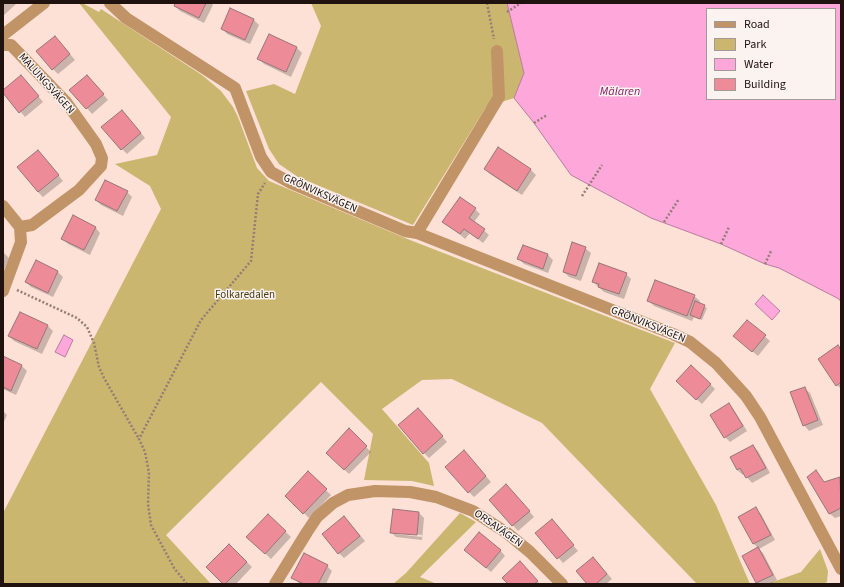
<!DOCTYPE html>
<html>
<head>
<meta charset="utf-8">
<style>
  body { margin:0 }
  #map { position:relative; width:844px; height:587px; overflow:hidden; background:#fde0d6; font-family:"Source Sans 3",sans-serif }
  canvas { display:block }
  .frame { position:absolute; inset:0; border:4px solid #20130f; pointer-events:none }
  .legend { position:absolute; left:706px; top:8px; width:130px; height:92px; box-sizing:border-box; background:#faf3f0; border:1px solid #a39996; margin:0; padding:5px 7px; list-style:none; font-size:12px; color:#20130f }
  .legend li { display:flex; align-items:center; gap:8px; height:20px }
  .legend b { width:20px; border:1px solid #a39996 }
</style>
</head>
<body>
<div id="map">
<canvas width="844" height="587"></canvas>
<div class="frame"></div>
<ul class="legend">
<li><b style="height:5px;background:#c19467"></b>Road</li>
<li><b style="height:11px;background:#cbb66f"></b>Park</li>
<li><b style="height:11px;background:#fea7db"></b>Water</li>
<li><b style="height:11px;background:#ee8b99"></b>Building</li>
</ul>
</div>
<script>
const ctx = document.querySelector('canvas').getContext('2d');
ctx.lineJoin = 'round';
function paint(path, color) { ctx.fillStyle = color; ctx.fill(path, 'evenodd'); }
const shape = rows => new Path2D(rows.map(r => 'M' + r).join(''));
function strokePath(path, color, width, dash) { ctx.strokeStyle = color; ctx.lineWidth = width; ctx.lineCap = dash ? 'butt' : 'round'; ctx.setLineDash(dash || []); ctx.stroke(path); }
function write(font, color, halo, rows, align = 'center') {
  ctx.font = font + ' "Source Sans 3",sans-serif'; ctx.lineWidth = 3; ctx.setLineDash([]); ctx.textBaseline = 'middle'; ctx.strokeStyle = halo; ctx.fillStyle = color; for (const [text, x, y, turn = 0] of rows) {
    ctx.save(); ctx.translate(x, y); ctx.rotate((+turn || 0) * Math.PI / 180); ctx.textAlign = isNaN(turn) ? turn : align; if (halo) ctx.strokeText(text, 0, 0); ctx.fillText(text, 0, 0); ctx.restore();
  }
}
paint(shape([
  [79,3,82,3,99,12,101,9,202,75,221,91,233,107,238,117,257,168,269,181,410,240,675,343,650,389,716,505,750,584,697,584,542,423,452,379,422,380,382,409,429,463,434,486,412,481,364,480,373,434,321,382,166,535,211,584,3,584,3,513,161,209,150,186,115,164,157,155,171,117],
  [311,3,507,3,525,74,514,98,486,107,413,225,298,177,279,164,269,149,246,91,274,84,295,94,321,26],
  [460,513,476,522,420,577,437,584,393,584,406,573],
  [820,549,828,571,827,582,823,584,767,584,801,572]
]), '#cbb66f');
const water = shape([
  [507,3,841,3,841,302,839,299,779,268,765,264,721,244,651,218,571,175,534,123,514,98,524,73,507,3],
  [707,9,835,9,835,99,707,99,707,9],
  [763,295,780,311,772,320,755,304,763,295],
  [64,335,73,340,65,357,55,352,64,335]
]);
paint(water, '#fea7db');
strokePath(water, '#bb7b9e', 1);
paint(shape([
  [3,3,16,4,3,16],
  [177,3,211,3,213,5,204,23,180,11,175,6],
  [231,10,254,20,259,25,250,44,227,34,222,28],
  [270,36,297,48,302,53,291,77,264,64,259,59],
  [60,42,75,60,58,74,53,69],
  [26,81,43,102,25,117,3,91],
  [92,81,108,100,92,114,71,90],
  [127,116,145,138,127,154,122,149],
  [499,149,531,170,536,175,522,195,490,174,485,168],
  [43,156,63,181,43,197,38,192],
  [127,192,132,197,123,216,101,205,96,200],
  [475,209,480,214,474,222,489,235,483,243,470,233,465,239,444,221],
  [95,227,100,233,90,255,68,244,63,239],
  [524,246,548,255,553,260,548,273,524,264,519,259],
  [585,248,591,253,581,281,569,277,564,272],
  [3,252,9,258,3,272],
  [36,261,58,272,63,277,53,297,31,287,26,282],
  [626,274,631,279,624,299,604,292,593,282],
  [694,296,700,301,699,304,707,308,702,320,694,317,692,321,654,306,649,301],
  [747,321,770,341,758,356,740,341],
  [47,325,53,331,42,354,14,341,9,336],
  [841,350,841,389,837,385],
  [3,357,22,366,27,371,16,395,3,389],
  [710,384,715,389,702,404,682,386],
  [804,388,810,393,823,425,809,431,804,425],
  [729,404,734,410,747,431,730,442,725,437],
  [3,411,7,415,3,424],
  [423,414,447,442,429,458,424,453],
  [349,430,371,452,349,474,327,453],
  [753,446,758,451,770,473,752,483,744,474,743,475,737,470,731,457],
  [469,457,491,482,474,497,469,492],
  [816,472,825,483,840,478,841,480,841,516,835,518,829,513],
  [308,473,331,495,309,518,286,496],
  [512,491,534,517,518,531,490,500],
  [756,509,761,514,775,540,759,549,763,553,777,580,770,584,759,584,757,583,743,556,758,548,754,544],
  [419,513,424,518,422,540,396,537,391,532],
  [395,532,422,535,422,537,395,534],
  [268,515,291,537,271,559,253,542],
  [349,522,365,541,344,558,339,553],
  [557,526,578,551,563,563,537,533],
  [229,545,252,567,236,584,224,584],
  [500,550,505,556,491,572,470,555],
  [598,563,612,579,606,584,589,584],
  [327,566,332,571,326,584,300,584,292,577],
  [525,567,540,584,509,584]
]), '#0003');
const building = shape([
  [175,3,206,3,199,18,174,6,175,3],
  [230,8,254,19,245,40,221,29,230,8],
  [269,34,297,47,286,72,257,59,269,34],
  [55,36,70,54,52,70,36,51,55,36],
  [21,75,39,96,19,113,3,93,3,90,21,75],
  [87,75,104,94,86,109,69,90,87,75],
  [122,110,141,133,121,150,101,127,122,110],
  [498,147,531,169,517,191,484,169,498,147],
  [38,150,59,175,38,192,17,167,38,150],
  [105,180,128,191,117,211,95,200,105,180],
  [460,197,476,208,469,218,485,229,478,239,464,229,460,234,442,222,460,197],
  [73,215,96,227,84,250,61,239,73,215],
  [572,242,586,247,576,276,563,272,572,242],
  [523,245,548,254,543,269,517,259,523,245],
  [36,260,58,271,48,293,25,282,36,260],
  [599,263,627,273,619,294,598,287,599,284,592,282,599,263],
  [655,280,695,295,687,316,647,301,655,280],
  [695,301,705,305,700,319,690,315,695,301],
  [20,312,48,325,37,349,8,336,20,312],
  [747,320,766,335,752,352,733,336,747,320],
  [838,345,841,350,841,382,836,386,818,359,838,345],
  [3,356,22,365,11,391,3,387,3,356],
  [691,365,711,384,696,400,676,381,691,365],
  [805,387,818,420,803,426,790,392,805,387],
  [729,403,743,426,724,438,710,415,729,403],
  [418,408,443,436,423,454,398,425,418,408],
  [349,428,367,446,344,470,326,453,349,428],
  [753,445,766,468,746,478,740,468,737,470,730,457,753,445],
  [464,450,486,476,468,493,445,467,464,450],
  [816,470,824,482,840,477,841,508,829,514,807,477,816,470],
  [308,471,327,489,303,514,285,496,308,471],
  [506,484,530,511,512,526,489,500,506,484],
  [756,507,771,535,753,544,738,517,756,507],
  [393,509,419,512,417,535,390,533,393,509],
  [268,514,286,531,265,554,246,537,268,514],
  [344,516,360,536,338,554,322,534,344,516],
  [552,519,574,545,557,559,535,533,552,519],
  [479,532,501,550,486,568,464,550,479,532],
  [229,544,247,562,225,584,223,584,206,567,229,544],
  [758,547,773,575,756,583,742,556,758,547],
  [304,553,328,565,318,584,304,584,291,578,304,553],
  [593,557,607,574,596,584,587,584,576,571,593,557],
  [520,561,538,581,534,584,508,584,502,578,520,561]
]);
paint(building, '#ee8b99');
strokePath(building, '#977578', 1);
strokePath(shape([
  [487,3,494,39],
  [507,12,521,3],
  [534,123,547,115],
  [582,196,602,165],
  [664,222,679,199],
  [721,244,729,227],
  [765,264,771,251],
  [17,290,77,318,87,327,94,343,99,367,104,378,139,439],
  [187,584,174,568,151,525,148,504,149,473,145,452,139,439,201,320,251,261,258,194,265,183]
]), '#937d76', 2.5, [2, 2]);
strokePath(shape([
  [110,3,126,18,235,88,261,157,271,172,291,183,405,231,417,233,673,334,690,342,716,363,746,396,760,417,841,569],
  [3,35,44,3],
  [3,45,11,45,66,102,96,144,102,158,101,166,79,190,32,225,20,227],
  [3,206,20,227,21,242,3,291],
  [417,233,499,97,497,51],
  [275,584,307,532,317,517,333,503,348,495,375,491,410,492,436,497,473,511,507,533,530,552,562,584]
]), '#c19467', 12);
write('11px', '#20130f', '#faf3f0', [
  ["MALUNGSVÄGEN",46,84,48],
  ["GRÖNVIKSVÄGEN",320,194,24],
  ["GRÖNVIKSVÄGEN",648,325,22],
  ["ORSAVÄGEN",498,529,35]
]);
write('11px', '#453a10', '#faf3f0', [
  ["Folkaredalen",245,296]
]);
write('italic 12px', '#842265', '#faf3f0', [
  ["Mälaren",620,92]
]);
</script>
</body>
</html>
